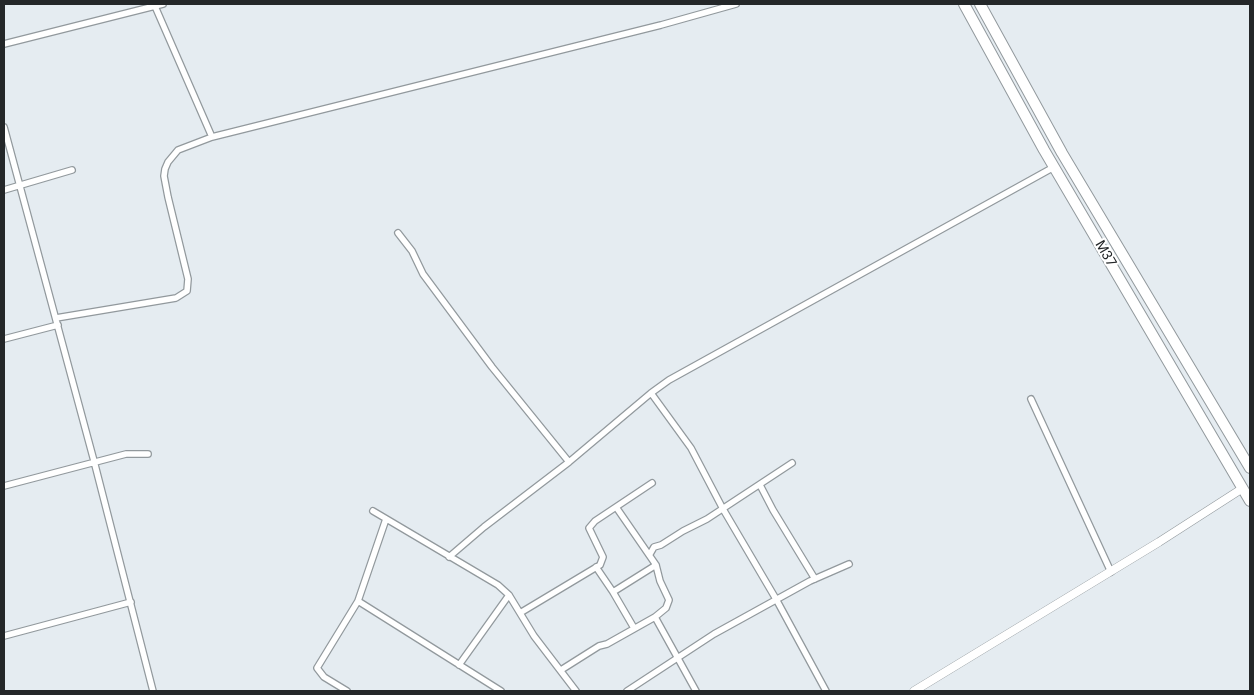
<!DOCTYPE html>
<html>
<head>
<meta charset="utf-8">
<style>
  body { margin:0 }
  #map { position:relative; width:1254px; height:695px; overflow:hidden; background:#e5ecf1; font-family:Roboto,sans-serif }
  canvas { display:block }
  .frame { position:absolute; inset:0; border:5px solid #242729; pointer-events:none }
</style>
</head>
<body>
<div id="map">
<canvas width="1254" height="695"></canvas>
<div class="frame"></div>
</div>
<script>
const ctx = document.querySelector('canvas').getContext('2d');
ctx.lineJoin = 'round';
const shape = rows => new Path2D(rows.map(r => 'M' + r).join(''));
function strokePath(path, color, width, dash) { ctx.strokeStyle = color; ctx.lineWidth = width; ctx.lineCap = dash ? 'butt' : 'round'; ctx.setLineDash(dash || []); ctx.stroke(path); }
function write(font, color, halo, rows, align = 'center') {
  ctx.font = font + ' Roboto,sans-serif'; ctx.lineWidth = 4; ctx.setLineDash([]); ctx.textBaseline = 'middle'; ctx.strokeStyle = halo; ctx.fillStyle = color; for (const [text, x, y, turn = 0] of rows) {
    ctx.save(); ctx.translate(x, y); ctx.rotate((+turn || 0) * Math.PI / 180); ctx.textAlign = isNaN(turn) ? turn : align; if (halo) ctx.strokeText(text, 0, 0); ctx.fillText(text, 0, 0); ctx.restore();
  }
}
const street = shape([
  [154,4,212,137,661,25,736,4],
  [4,44,163,4],
  [4,127,94,461,153,691],
  [4,190,72,170],
  [398,233,412,251,423,274,492,367,569,462],
  [56,318,176,298,187,291,188,279,168,197,164,176,165,169,168,162,178,150,212,137],
  [4,339,58,325],
  [651,393,691,448,723,509,776,599,826,691],
  [1031,399,1111,572],
  [760,485,773,510,815,579],
  [4,486,126,454,148,454],
  [373,511,498,585,509,595,534,636,576,691],
  [650,554,654,547,661,545,683,531,707,519,792,463],
  [449,557,484,527,569,462,651,393,669,380,1054,167],
  [596,567,613,592,634,628],
  [613,592,656,565],
  [358,601,501,691],
  [520,613,600,565,603,557,589,528,595,521,652,483],
  [655,617,696,691],
  [4,636,131,602],
  [459,665,509,595],
  [561,670,599,646,607,644,655,617,666,608,669,600,660,581,656,565,616,507],
  [347,691,324,677,317,668,358,601,386,519],
  [627,691,714,634,810,581,849,564]
]);
const secondary = shape([
  [914,691,1159,542,1243,488]
]);
const highway = shape([
  [964,4,1044,150,1250,501],
  [980,4,1062,153,1250,468]
]);
strokePath(street, '#92999d', 8);
strokePath(secondary, '#92999d', 9);
strokePath(highway, '#92999d', 12);
strokePath(street, '#fff', 5.5);
strokePath(secondary, '#fff', 8);
strokePath(highway, '#fff', 10);
write('14px', '#242729', '#fff', [
  ["M37",1105,254,60]
]);
</script>
</body>
</html>
